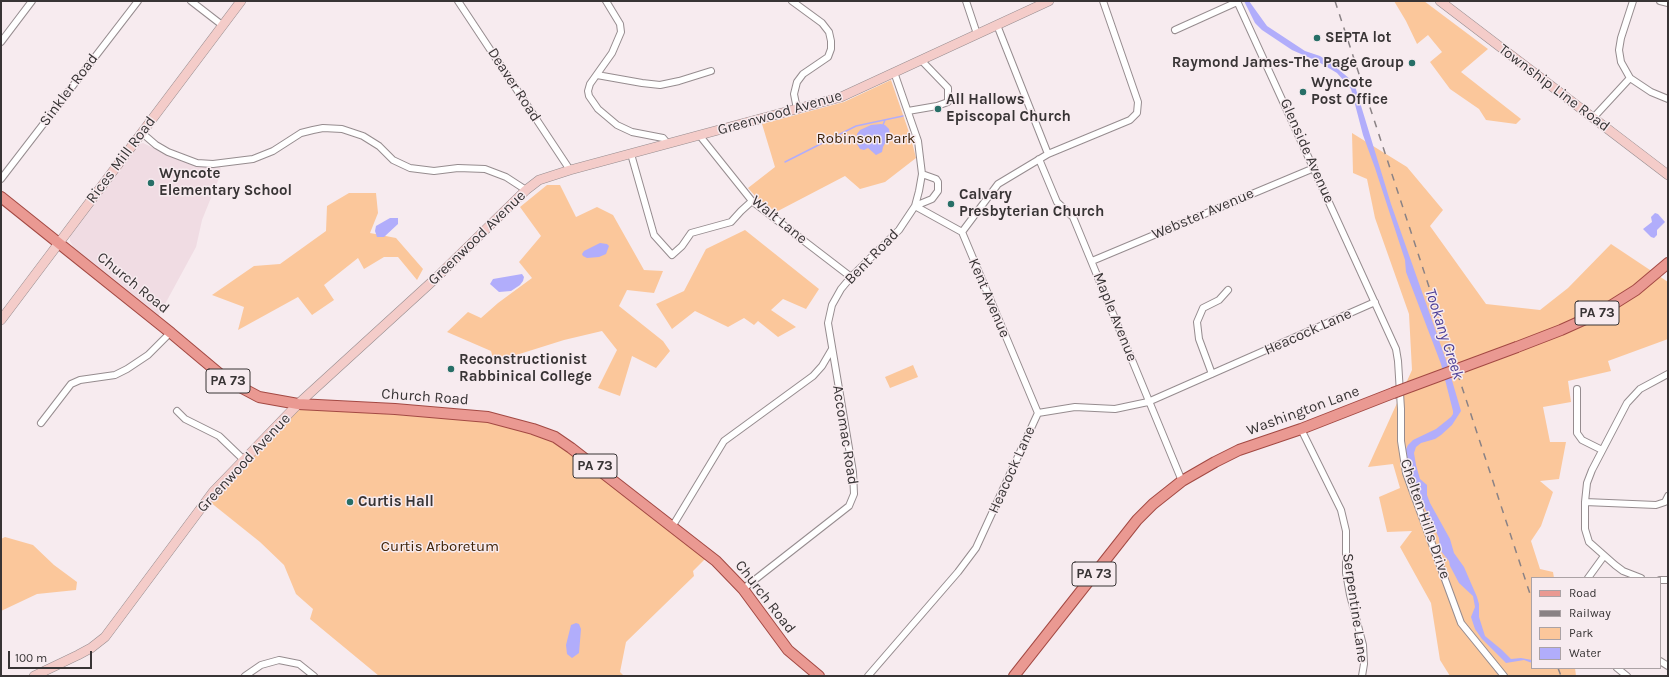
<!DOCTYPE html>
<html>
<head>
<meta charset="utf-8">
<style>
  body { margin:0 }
  #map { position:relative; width:1669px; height:677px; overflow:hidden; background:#f7ebef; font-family:Karla,sans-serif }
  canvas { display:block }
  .frame { position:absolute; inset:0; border:2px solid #383435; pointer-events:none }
  .legend { position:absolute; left:1531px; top:577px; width:130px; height:92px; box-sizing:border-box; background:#f7ebef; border:1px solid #aba2a5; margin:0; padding:5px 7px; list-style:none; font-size:12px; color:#383435 }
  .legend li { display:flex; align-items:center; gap:8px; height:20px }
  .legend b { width:20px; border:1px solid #aba2a5 }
  .scale { position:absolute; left:8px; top:651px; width:84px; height:18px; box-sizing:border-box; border:2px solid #383435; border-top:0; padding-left:5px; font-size:12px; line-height:14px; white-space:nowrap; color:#383435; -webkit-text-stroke:3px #f7ebef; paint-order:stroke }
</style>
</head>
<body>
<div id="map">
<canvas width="1669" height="677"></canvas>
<div class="frame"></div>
<ul class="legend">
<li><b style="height:5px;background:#ea9992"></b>Road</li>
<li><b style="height:5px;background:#8a8285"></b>Railway</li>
<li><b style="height:11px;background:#fbc79b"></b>Park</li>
<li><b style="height:11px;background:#b1adfb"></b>Water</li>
</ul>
<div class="scale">100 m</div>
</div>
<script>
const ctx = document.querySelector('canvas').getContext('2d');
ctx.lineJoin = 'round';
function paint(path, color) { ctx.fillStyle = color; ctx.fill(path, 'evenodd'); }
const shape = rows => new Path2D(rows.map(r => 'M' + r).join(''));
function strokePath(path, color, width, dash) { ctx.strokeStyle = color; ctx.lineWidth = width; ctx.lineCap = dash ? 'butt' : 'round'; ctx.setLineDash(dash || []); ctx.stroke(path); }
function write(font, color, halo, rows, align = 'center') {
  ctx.font = font + ' Karla,sans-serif'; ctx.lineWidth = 3; ctx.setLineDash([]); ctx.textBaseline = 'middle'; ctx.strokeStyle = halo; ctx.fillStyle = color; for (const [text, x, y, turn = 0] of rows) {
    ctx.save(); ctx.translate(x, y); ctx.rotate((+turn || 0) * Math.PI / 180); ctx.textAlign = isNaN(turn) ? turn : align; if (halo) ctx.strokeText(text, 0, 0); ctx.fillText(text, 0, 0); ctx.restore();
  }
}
paint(shape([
  [143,143,181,161,208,167,220,166,221,173,202,220,196,247,158,317,74,248,70,241,70,235,137,145]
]), '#f0dce3');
paint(shape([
  [1394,1,1424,1,1488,49,1461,72,1521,119,1516,124,1486,120,1479,109,1450,89,1430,62,1442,52,1428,35,1417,44,1406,21],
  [891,80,911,138,916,158,885,182,860,189,845,176,776,212,757,198,748,188,775,167,762,124,844,102],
  [1352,133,1407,167,1443,210,1430,226,1486,304,1540,310,1568,288,1611,244,1668,282,1668,339,1608,361,1611,371,1568,381,1571,402,1543,407,1550,442,1566,442,1559,479,1540,481,1553,492,1541,526,1531,541,1540,569,1553,572,1554,578,1532,578,1532,668,1575,668,1576,676,1450,676,1440,660,1431,603,1400,547,1412,531,1387,532,1379,497,1400,488,1393,464,1368,467,1412,370,1409,314,1375,218,1367,179,1353,173],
  [547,185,560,185,576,217,597,207,613,215,644,270,663,271,654,293,627,290,619,306,663,341,670,351,656,368,632,356,620,396,598,388,617,350,602,331,564,340,494,362,491,351,447,332,468,312,481,318,498,303,532,278,519,262,541,236,520,207],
  [349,193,376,193,378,213,370,233,396,238,423,269,417,280,398,257,384,257,364,269,358,258,324,285,334,300,312,315,298,297,238,330,244,307,212,295,254,266,280,264,326,231,327,206],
  [745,230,819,289,806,309,783,299,771,310,796,327,778,337,758,321,754,325,744,318,728,327,695,311,672,329,656,304,684,291,706,249],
  [913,365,918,377,890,388,885,377],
  [303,409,401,415,493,422,511,426,556,442,576,455,705,559,693,571,694,576,626,642,620,672,624,676,379,676,310,619,313,609,296,594,284,565,260,542,210,502,297,411],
  [5,537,33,545,54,565,77,582,76,590,37,594,1,611,1,539]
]), '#fbc79b');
paint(shape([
  [1244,1,1249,1,1267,26,1305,51,1320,56,1332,64,1350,79,1355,86,1391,204,1446,360,1461,411,1452,425,1441,435,1435,439,1421,443,1416,447,1414,453,1416,465,1420,479,1427,485,1427,495,1430,503,1450,539,1454,553,1464,567,1477,597,1479,604,1479,617,1485,636,1502,650,1511,659,1521,658,1532,660,1532,663,1524,660,1506,663,1482,639,1475,629,1471,617,1475,607,1473,596,1459,583,1450,566,1449,561,1440,550,1439,538,1423,504,1408,465,1405,451,1408,445,1413,440,1436,429,1451,417,1453,414,1453,411,1441,364,1406,272,1405,260,1375,168,1363,135,1351,89,1337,73,1317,61,1292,50,1262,30,1255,23],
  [881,124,885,125,889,129,890,134,883,147,882,152,876,155,868,148,864,150,860,149,857,144,857,134,860,130,871,125],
  [1655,213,1658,214,1665,222,1657,230,1657,235,1654,238,1651,237,1643,229,1652,222,1651,217],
  [390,218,398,218,398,224,384,237,377,237,375,231,376,226],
  [600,243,607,244,609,246,606,254,599,257,587,258,583,256,582,254,584,251],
  [522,274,524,277,523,281,520,285,511,291,499,292,490,284,493,279],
  [576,623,579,624,581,629,579,653,572,658,567,654,566,645,571,625]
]), '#b1adfb');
strokePath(shape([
  [883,125,885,120],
  [785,162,856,126,903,116]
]), '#b1adfb', 1.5);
const street = shape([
  [191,1,222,25],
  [458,1,570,170],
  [606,1,620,24,621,32,612,53,590,84,588,91,589,96,598,109,617,125,632,132,663,138,668,144],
  [792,1,822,23,829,32,831,41,831,49,828,57,803,74,797,82,794,94,797,109],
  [966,1,977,34],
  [1237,1,1396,349,1398,361,1401,409,1401,441,1406,473,1461,623,1504,676],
  [1633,1,1621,38,1619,50,1621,62,1630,78,1651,92,1668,99],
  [1660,1,1668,3],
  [997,25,1048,154],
  [1175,30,1237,2],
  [1,42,32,1],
  [597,75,642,83,660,85,679,81,711,71],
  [908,111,937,106,948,102,948,88,921,60],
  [1594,117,1630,78],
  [142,133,156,145,168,152,197,163,213,164,253,159,273,151,301,133,313,130,323,128,342,129,363,136,379,146,393,160,410,168,434,171,458,168,485,169,506,177,526,190],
  [700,136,752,201,851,277],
  [631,154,654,235,672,255,682,246,691,233,731,222,741,211,752,201],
  [1039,159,1057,202,1073,217,1182,481],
  [1,179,138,1],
  [915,206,962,232,1038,413],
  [915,206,932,199,938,191,938,182,936,179,922,174],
  [962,232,998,184,1048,154,1130,120,1137,113,1138,102,1103,1],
  [1092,261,1314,168],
  [1212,374,1199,339,1197,322,1203,308,1219,300,1228,290],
  [1577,389,1577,433,1582,440,1602,450],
  [177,411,185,419,219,436,244,460],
  [41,423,71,384,80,380,115,375,127,369,148,355,170,333],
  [1301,429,1341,510,1346,531,1346,573,1350,595,1363,645,1364,664,1362,676],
  [1585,502,1656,505,1665,502,1668,496],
  [672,527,724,441,813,376,822,366,832,349],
  [1588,578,1604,556],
  [1641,578,1623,571,1615,565,1589,542,1585,529,1585,502,1587,483,1592,470,1627,403,1640,389,1668,374],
  [1660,580,1668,580],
  [743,589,849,506,854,494,853,472,828,323,832,305,841,289,851,277,899,230,915,206,919,191,922,174,918,141,894,72],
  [1660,661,1668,666],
  [1617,668,1627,676],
  [245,676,261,665,279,660,299,664,314,676],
  [868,676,958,572,976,548,1038,413,1075,407,1115,409,1148,402,1375,302]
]);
const secondary = shape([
  [1440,1,1668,175],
  [1,320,241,1],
  [34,676,78,655,91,648,105,637,213,492,298,404,436,278,526,190,539,180,570,170,841,97,1049,1]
]);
const primary = shape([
  [1,197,171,333,227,380,259,397,298,404,395,409,488,417,533,429,555,437,571,448,716,561,743,589,788,650,819,676],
  [1517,347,1561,330,1601,312,1636,290,1668,263],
  [1014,676,1137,520,1153,504,1182,481,1215,462,1239,450,1301,429,1393,393]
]);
strokePath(street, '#968c8f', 8);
strokePath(secondary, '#968c8f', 10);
strokePath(primary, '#a34943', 12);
strokePath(street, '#fff', 6);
strokePath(secondary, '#f4ccc9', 9);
strokePath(primary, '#ea9992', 10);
strokePath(shape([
  [1335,1,1532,600],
  [1558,668,1561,676]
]), '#8a8285', 1.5, [7, 7]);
const primaryBridge = shape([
  [1393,393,1517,347]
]);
strokePath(primaryBridge, '#a34943', 12, []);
strokePath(primaryBridge, '#ea9992', 10);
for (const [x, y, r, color] of [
  [1317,38,4,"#276f67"],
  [1412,63,4,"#276f67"],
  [1303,92,4,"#276f67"],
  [938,109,4,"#276f67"],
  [151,183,4,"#276f67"],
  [951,204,4,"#276f67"],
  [451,369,4,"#276f67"],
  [350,502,4,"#276f67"]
]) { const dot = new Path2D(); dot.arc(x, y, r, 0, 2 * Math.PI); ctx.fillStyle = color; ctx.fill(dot); strokePath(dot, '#f7ebef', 1.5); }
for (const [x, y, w] of [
  [1597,313,44],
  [228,381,44],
  [595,466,44],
  [1094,574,44]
]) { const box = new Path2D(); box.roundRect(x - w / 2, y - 12, w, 24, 3); ctx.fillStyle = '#f7ebef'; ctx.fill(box); strokePath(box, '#383435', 1); }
write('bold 14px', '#383435', null, [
  ["PA 73",1597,313],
  ["PA 73",228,381],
  ["PA 73",595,466],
  ["PA 73",1094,574]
]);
write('bold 15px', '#383435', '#f7ebef', [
  ["SEPTA lot",1325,38],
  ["Raymond James-The Page Group",1404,63,"right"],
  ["Wyncote",1311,83],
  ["Post Office",1311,100],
  ["All Hallows",946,100],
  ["Episcopal Church",946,117],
  ["Wyncote",159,174],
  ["Elementary School",159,191],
  ["Calvary",959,195],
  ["Presbyterian Church",959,212],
  ["Reconstructionist",459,360],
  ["Rabbinical College",459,377],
  ["Curtis Hall",358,502]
], 'left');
write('15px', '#383435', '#f7ebef', [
  ["Deaver Road",514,85,57],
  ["Township Line Road",1554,88,37],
  ["Sinkler Road",69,90,-53],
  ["Greenwood Avenue",780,113,-16],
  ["Glenside Avenue",1307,151,66],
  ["Rices Mill Road",121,160,-53],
  ["Webster Avenue",1203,214,-23],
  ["Walt Lane",779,220,39],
  ["Greenwood Avenue",477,238,-44],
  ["Bent Road",872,257,-46],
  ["Church Road",133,283,39],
  ["Kent Avenue",989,298,67],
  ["Maple Avenue",1115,317,68],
  ["Heacock Lane",1308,332,-24],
  ["Church Road",425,397,4],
  ["Washington Lane",1303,411,-20],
  ["Accomac Road",845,435,81],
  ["Greenwood Avenue",244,463,-47],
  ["Heacock Lane",1012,470,-66],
  ["Chelten Hills Drive",1425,519,71],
  ["Church Road",765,597,52],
  ["Serpentine Lane",1355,608,82]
]);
write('15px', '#3e2309', '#f7ebef', [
  ["Robinson Park",866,139],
  ["Curtis Arboretum",440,547]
]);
write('italic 16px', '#4a3c95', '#f7ebef', [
  ["Tookany Creek",1444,334,72]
]);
</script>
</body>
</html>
